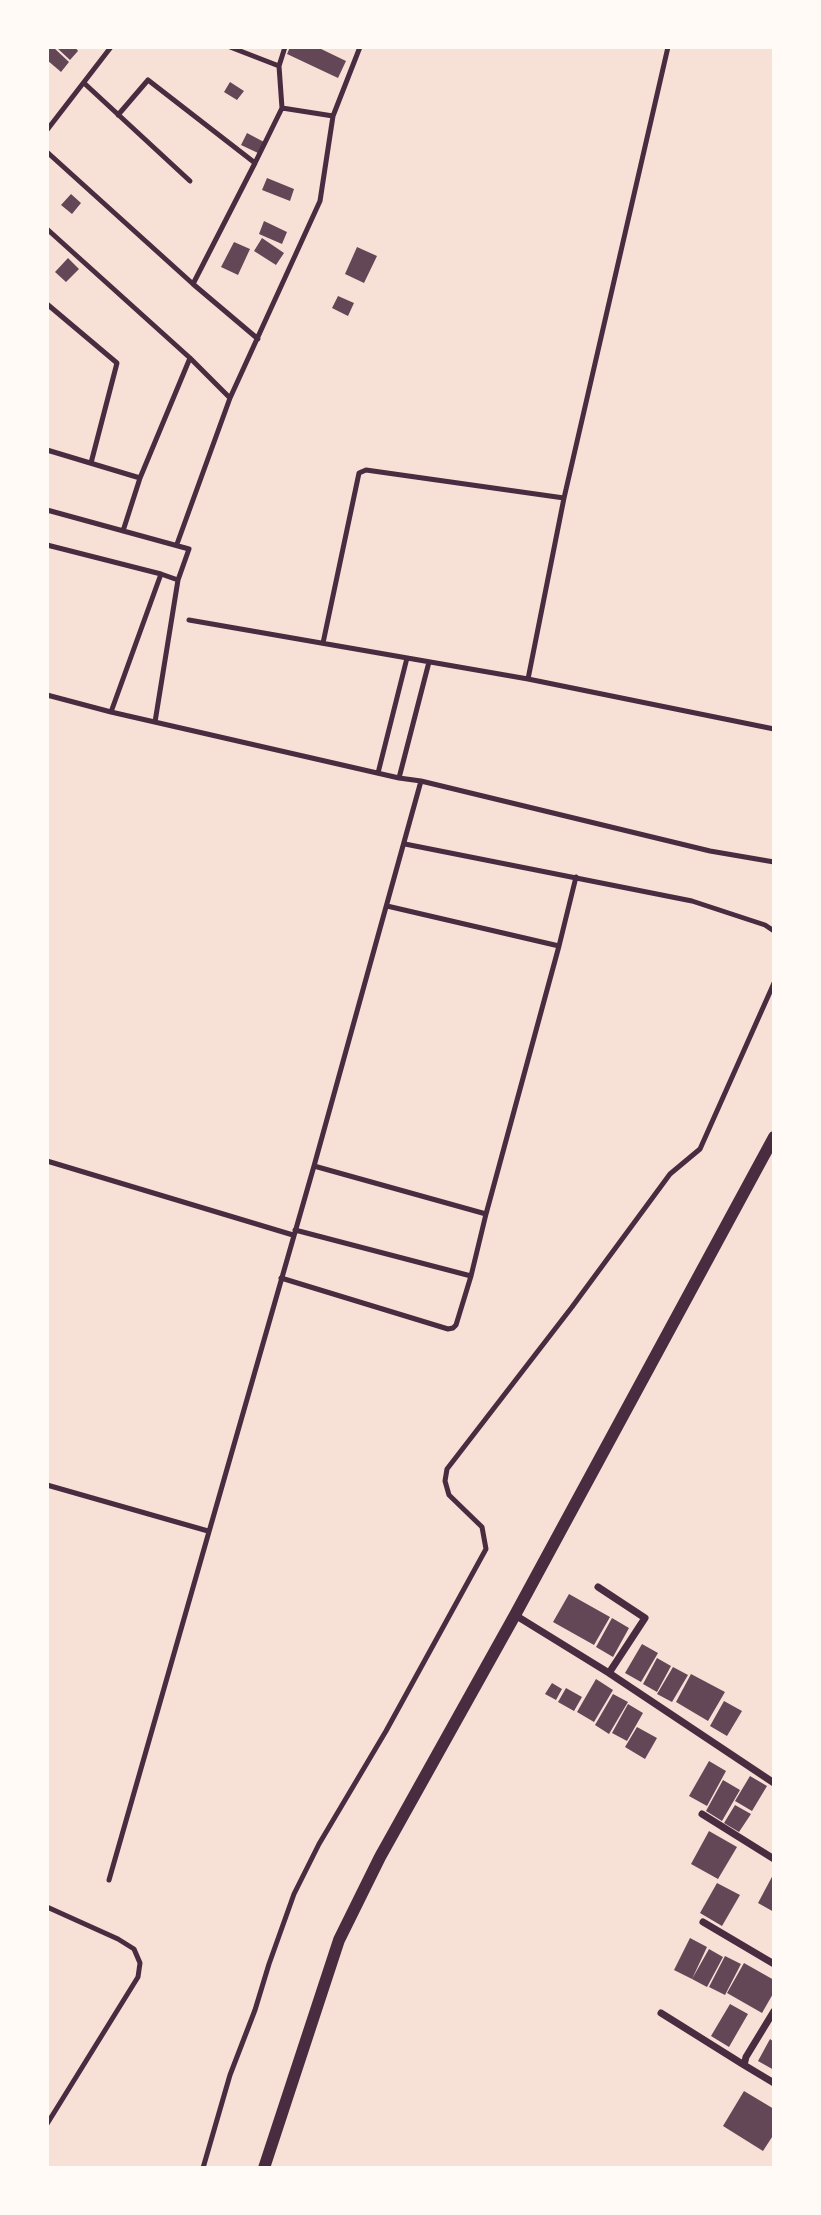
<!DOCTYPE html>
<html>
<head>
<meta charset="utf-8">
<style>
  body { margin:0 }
  #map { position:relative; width:821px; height:2215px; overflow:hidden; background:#f7e1d7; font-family:"Libre Baskerville",serif }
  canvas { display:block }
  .frame { position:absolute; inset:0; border:49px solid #fffaf5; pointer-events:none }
</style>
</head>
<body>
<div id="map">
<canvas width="821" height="2215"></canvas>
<div class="frame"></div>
</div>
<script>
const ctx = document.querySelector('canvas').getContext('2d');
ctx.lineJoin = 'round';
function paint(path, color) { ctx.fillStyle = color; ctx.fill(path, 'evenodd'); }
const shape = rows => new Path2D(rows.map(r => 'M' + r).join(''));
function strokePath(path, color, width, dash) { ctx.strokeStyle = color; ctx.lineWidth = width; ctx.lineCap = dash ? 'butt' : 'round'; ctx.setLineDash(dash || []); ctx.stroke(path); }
paint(shape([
  [50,47,53,47,69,62,61,72,47,60,47,50],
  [56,47,75,47,78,51,70,60],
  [290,47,317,47,346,61,338,78,287,54],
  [230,82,244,91,237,100,224,92],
  [247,133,264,142,258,153,241,145],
  [267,178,294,189,290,201,262,190],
  [71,194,81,203,72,214,61,205],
  [264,221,287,232,282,244,259,234],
  [262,238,284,253,276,265,254,251],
  [234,242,250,249,238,275,221,267],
  [357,247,377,256,364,283,345,274],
  [68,258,79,269,66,282,55,272],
  [338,296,354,303,348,316,332,308],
  [569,1594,610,1617,594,1645,553,1622],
  [612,1618,629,1628,613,1657,596,1647],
  [642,1644,658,1653,641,1682,625,1673],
  [657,1658,671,1666,657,1692,643,1684],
  [673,1667,688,1675,672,1702,657,1694],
  [691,1674,725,1692,708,1721,676,1702],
  [596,1679,613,1690,594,1722,577,1712],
  [552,1683,562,1689,556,1700,545,1694],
  [566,1688,582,1697,574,1711,558,1702],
  [613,1694,628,1702,609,1734,595,1725],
  [724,1701,742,1711,727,1736,710,1726],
  [628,1704,643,1713,627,1741,612,1733],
  [637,1727,657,1738,645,1759,625,1747],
  [709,1761,726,1771,707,1806,689,1796],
  [750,1776,767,1786,752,1811,735,1801],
  [723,1780,740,1790,722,1821,706,1811],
  [735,1805,751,1814,739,1832,724,1823],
  [709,1831,737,1847,718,1879,691,1864],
  [774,1873,774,1912,758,1903],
  [717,1883,740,1895,722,1926,700,1913],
  [690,1938,707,1947,692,1979,674,1970],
  [709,1949,723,1957,707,1987,692,1979],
  [725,1956,741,1964,725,1995,709,1987],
  [744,1963,774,1980,774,1992,762,2013,727,1993],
  [730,2004,748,2014,729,2047,711,2036],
  [770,2039,774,2042,774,2070,758,2061],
  [744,2091,774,2109,774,2134,763,2151,723,2126]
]), '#644757');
strokePath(shape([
  [279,66,285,47],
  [84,83,190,181],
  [118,115,148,80,255,163,282,108],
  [333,116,360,47],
  [47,130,111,47],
  [47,152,193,284,258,339],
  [47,229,190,358,230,398],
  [193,284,255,163],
  [47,304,117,363,91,463],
  [47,450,140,478],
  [47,510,189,549,178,580,161,574],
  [123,531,140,478,190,358],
  [177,544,230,398,320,201,333,116,282,108,279,66,230,47],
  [47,545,161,574,111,712],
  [189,620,528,679,564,498,668,47],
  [323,643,359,473,366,470,564,498],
  [528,679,774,729],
  [47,695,111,712,399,778,421,781,710,851,774,862],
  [155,722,178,580],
  [378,773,407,658],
  [399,778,429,662],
  [405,844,692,901,765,925,774,931],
  [559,946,576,877],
  [47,1161,293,1235],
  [314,1166,486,1214,559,946,387,906],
  [295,1230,471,1276],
  [281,1278,448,1329,453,1328,456,1325,471,1276,486,1214],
  [47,1485,208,1531],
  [109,1880,314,1166,421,781],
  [47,1907,118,1939,134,1949,140,1963,138,1977,47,2124],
  [203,2168,230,2075,255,2010,269,1964,294,1894,319,1844,386,1731,486,1549,482,1527,449,1495,445,1481,447,1469,572,1307,670,1174,700,1149,774,983]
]), '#4a2c40', 5);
strokePath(shape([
  [598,1587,645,1618,609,1673],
  [515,1615,609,1673,774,1783],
  [702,1814,774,1859],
  [703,1922,774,1964],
  [774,2011,746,2057,744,2065,774,2083],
  [661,2013,744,2065]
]), '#4a2c40', 7);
strokePath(shape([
  [264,2168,339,1940,380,1857,515,1615,774,1137]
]), '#4a2c40', 12);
</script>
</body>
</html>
